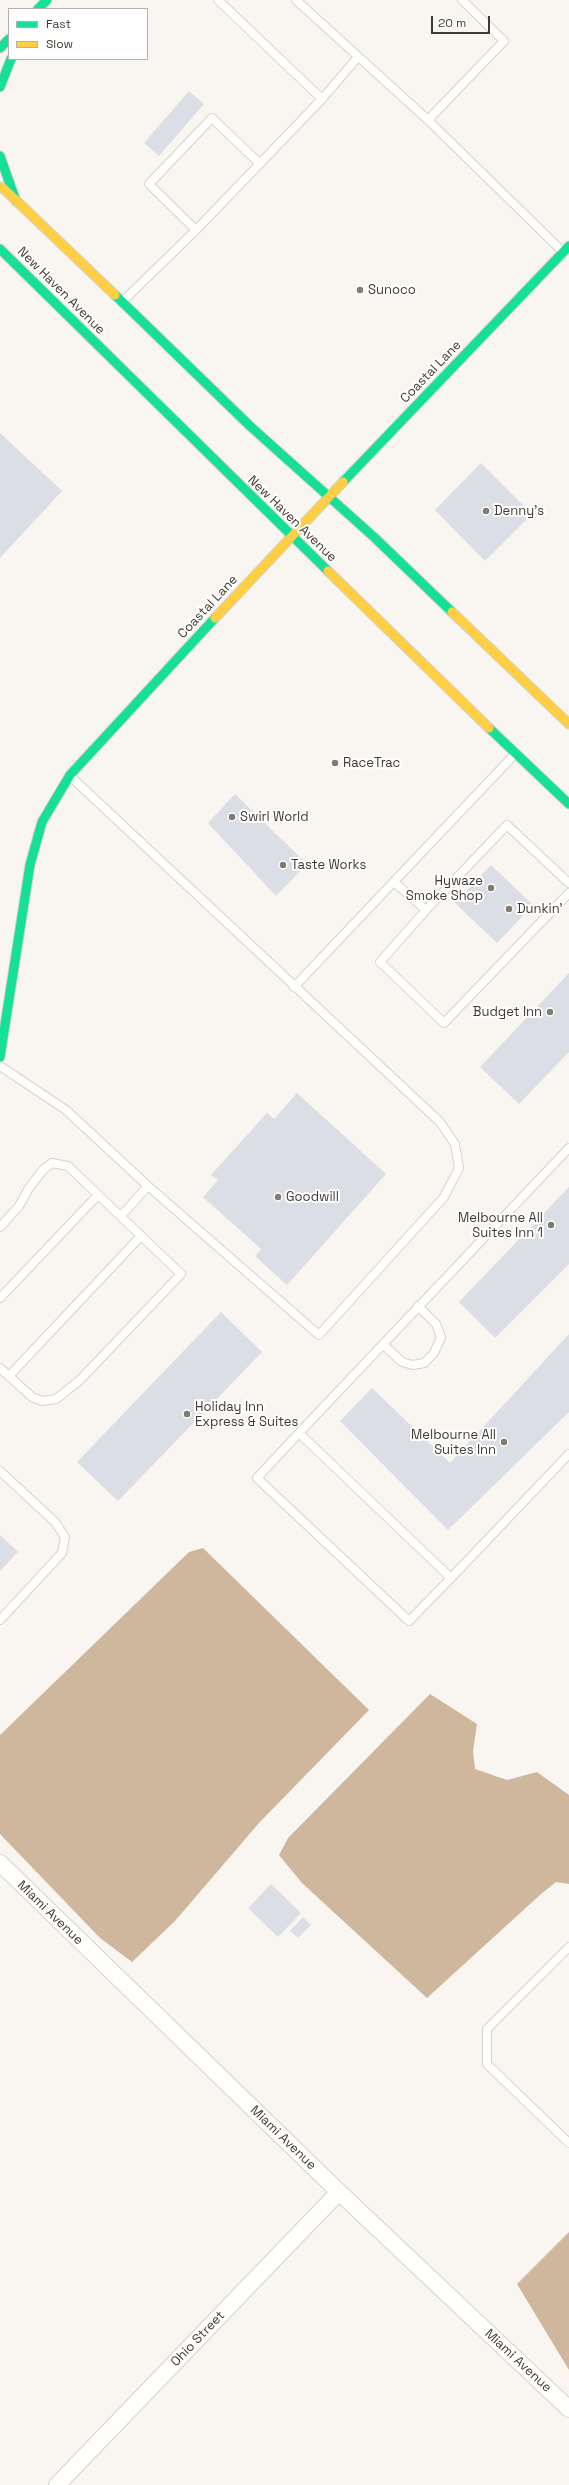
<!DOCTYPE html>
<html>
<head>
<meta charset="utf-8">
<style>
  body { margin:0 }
  #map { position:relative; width:569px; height:2485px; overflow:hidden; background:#f9f5f0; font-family:"Space Grotesk",sans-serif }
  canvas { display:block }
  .legend { position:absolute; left:8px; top:8px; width:140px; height:52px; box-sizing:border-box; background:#fff; border:1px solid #b3b0ad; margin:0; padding:5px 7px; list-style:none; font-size:12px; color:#423a31 }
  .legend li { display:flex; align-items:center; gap:8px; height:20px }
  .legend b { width:20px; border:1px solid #b3b0ad }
  .scale { position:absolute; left:431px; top:16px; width:59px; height:18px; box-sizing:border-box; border:2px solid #423a31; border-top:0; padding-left:5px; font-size:12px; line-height:14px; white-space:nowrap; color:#423a31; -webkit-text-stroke:3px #fff; paint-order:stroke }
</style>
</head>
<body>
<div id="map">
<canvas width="569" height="2485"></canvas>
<ul class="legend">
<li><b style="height:5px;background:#16e098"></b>Fast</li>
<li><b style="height:5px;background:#ffcf43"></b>Slow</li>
</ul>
<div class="scale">20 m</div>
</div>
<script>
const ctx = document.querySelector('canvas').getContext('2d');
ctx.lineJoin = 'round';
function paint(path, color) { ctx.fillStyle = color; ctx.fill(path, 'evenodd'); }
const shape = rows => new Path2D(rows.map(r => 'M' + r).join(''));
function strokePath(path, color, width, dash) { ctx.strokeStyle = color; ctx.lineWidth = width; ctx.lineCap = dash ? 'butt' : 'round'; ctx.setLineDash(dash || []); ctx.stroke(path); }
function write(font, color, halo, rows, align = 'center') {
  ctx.font = font + ' "Space Grotesk",sans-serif'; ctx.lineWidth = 4; ctx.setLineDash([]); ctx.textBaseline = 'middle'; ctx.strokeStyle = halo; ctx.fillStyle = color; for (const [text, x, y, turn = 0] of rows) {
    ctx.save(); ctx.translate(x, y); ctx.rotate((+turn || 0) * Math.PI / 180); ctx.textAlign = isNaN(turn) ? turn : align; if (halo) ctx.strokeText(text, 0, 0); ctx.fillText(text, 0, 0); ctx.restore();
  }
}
paint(shape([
  [203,1548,369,1710,259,1823,175,1921,132,1962,100,1938,0,1834,0,1735,189,1552],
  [430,1694,477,1724,473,1751,475,1769,507,1780,537,1772,569,1795,569,1884,556,1882,540,1895,427,1998,302,1883,279,1855,288,1838],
  [569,2232,569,2370,517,2284]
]), '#ceb79d');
paint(shape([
  [189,91,204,104,159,156,144,143],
  [0,433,62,491,0,558],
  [481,463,532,514,485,561,435,510],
  [235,794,307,864,276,896,208,823],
  [491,865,533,905,497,943,455,903],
  [569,973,569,1052,519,1104,480,1067],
  [297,1093,386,1174,287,1285,255,1256,261,1249,203,1197,218,1180,211,1175,267,1113,274,1119],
  [569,1187,569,1264,495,1338,459,1302],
  [221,1312,262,1352,118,1501,77,1462],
  [569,1334,569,1412,448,1530,340,1421,372,1388,450,1463],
  [0,1535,18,1552,0,1571],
  [271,1884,301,1913,278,1937,248,1908],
  [303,1917,311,1925,298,1938,290,1931]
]), '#dbdee4');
const lane = shape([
  [296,0,428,120,504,41,462,0],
  [322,99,358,57],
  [428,120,563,252],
  [196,230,149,184,212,118,260,164],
  [122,302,196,230,322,99,218,0],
  [394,882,426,910,380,962,444,1023,569,893],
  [426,910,507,825,569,883],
  [294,987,515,754],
  [0,1066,66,1110,148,1186,319,1335,444,1197,459,1168,455,1144,440,1122,70,776],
  [569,1148,299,1433,451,1578,569,1454],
  [121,1216,148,1186],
  [0,1227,19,1206,29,1188,43,1170,52,1163,68,1166,181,1274,79,1381,56,1399,42,1401,32,1397,0,1368],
  [0,1298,98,1195],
  [383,1344,402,1362,413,1365,424,1363,434,1353,441,1337,436,1324,418,1306],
  [9,1376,141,1236],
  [299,1433,257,1478,409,1621,451,1578],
  [0,1471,55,1522,65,1537,62,1553,0,1620],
  [569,1947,487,2029,487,2064,569,2143]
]);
const street = shape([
  [0,1863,339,2192,569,2409],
  [57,2485,339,2192]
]);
const fast = shape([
  [38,9,47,0],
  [0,48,9,39],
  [0,87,11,59],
  [0,156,16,201],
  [0,249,328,571],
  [115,295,250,426,375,538,452,612],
  [343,482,569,246],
  [489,728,569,804],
  [0,1057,30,865,42,822,70,775,215,618]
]);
const slow = shape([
  [2,187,115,295],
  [328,571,489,728],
  [452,612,569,724],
  [215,618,343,482]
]);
strokePath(lane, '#d7d2cb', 10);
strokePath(street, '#d7d2cb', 18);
strokePath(fast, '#d7d2cb', 11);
strokePath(slow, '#d7d2cb', 11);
strokePath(lane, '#fefefd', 8);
strokePath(street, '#fefefd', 16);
strokePath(fast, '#16e098', 9);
strokePath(slow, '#ffcf43', 9);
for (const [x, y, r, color] of [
  [360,290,4,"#827b74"],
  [486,511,4,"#827b74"],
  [335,763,4,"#827b74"],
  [232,817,4,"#827b74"],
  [283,865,4,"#827b74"],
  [491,888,4,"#827b74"],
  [509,909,4,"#827b74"],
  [550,1012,4,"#827b74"],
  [278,1197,4,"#827b74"],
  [551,1225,4,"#827b74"],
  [187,1414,4,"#827b74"],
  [504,1442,4,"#827b74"]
]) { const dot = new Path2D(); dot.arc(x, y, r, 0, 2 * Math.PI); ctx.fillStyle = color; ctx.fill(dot); strokePath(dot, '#fff', 1.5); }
write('13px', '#423a31', '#fff', [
  ["Sunoco",368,290],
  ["Denny's",494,511],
  ["RaceTrac",343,763],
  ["Swirl World",240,817],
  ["Taste Works",291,865],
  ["Hywaze",483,881,"right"],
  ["Smoke Shop",483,896,"right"],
  ["Dunkin'",517,909],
  ["Budget Inn",542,1012,"right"],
  ["Goodwill",286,1197],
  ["Melbourne All",543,1218,"right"],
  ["Suites Inn 1",543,1233,"right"],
  ["Holiday Inn",195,1407],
  ["Express & Suites",195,1422],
  ["Melbourne All",496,1435,"right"],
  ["Suites Inn",496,1450,"right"]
], 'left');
write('13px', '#423a31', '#fff', [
  ["New Haven Avenue",61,291,45],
  ["Coastal Lane",431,372,-46],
  ["New Haven Avenue",292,519,44],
  ["Coastal Lane",208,607,-47],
  ["Miami Avenue",50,1913,44],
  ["Miami Avenue",283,2138,44],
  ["Ohio Street",198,2339,-46],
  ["Miami Avenue",518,2361,43]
]);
</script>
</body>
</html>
